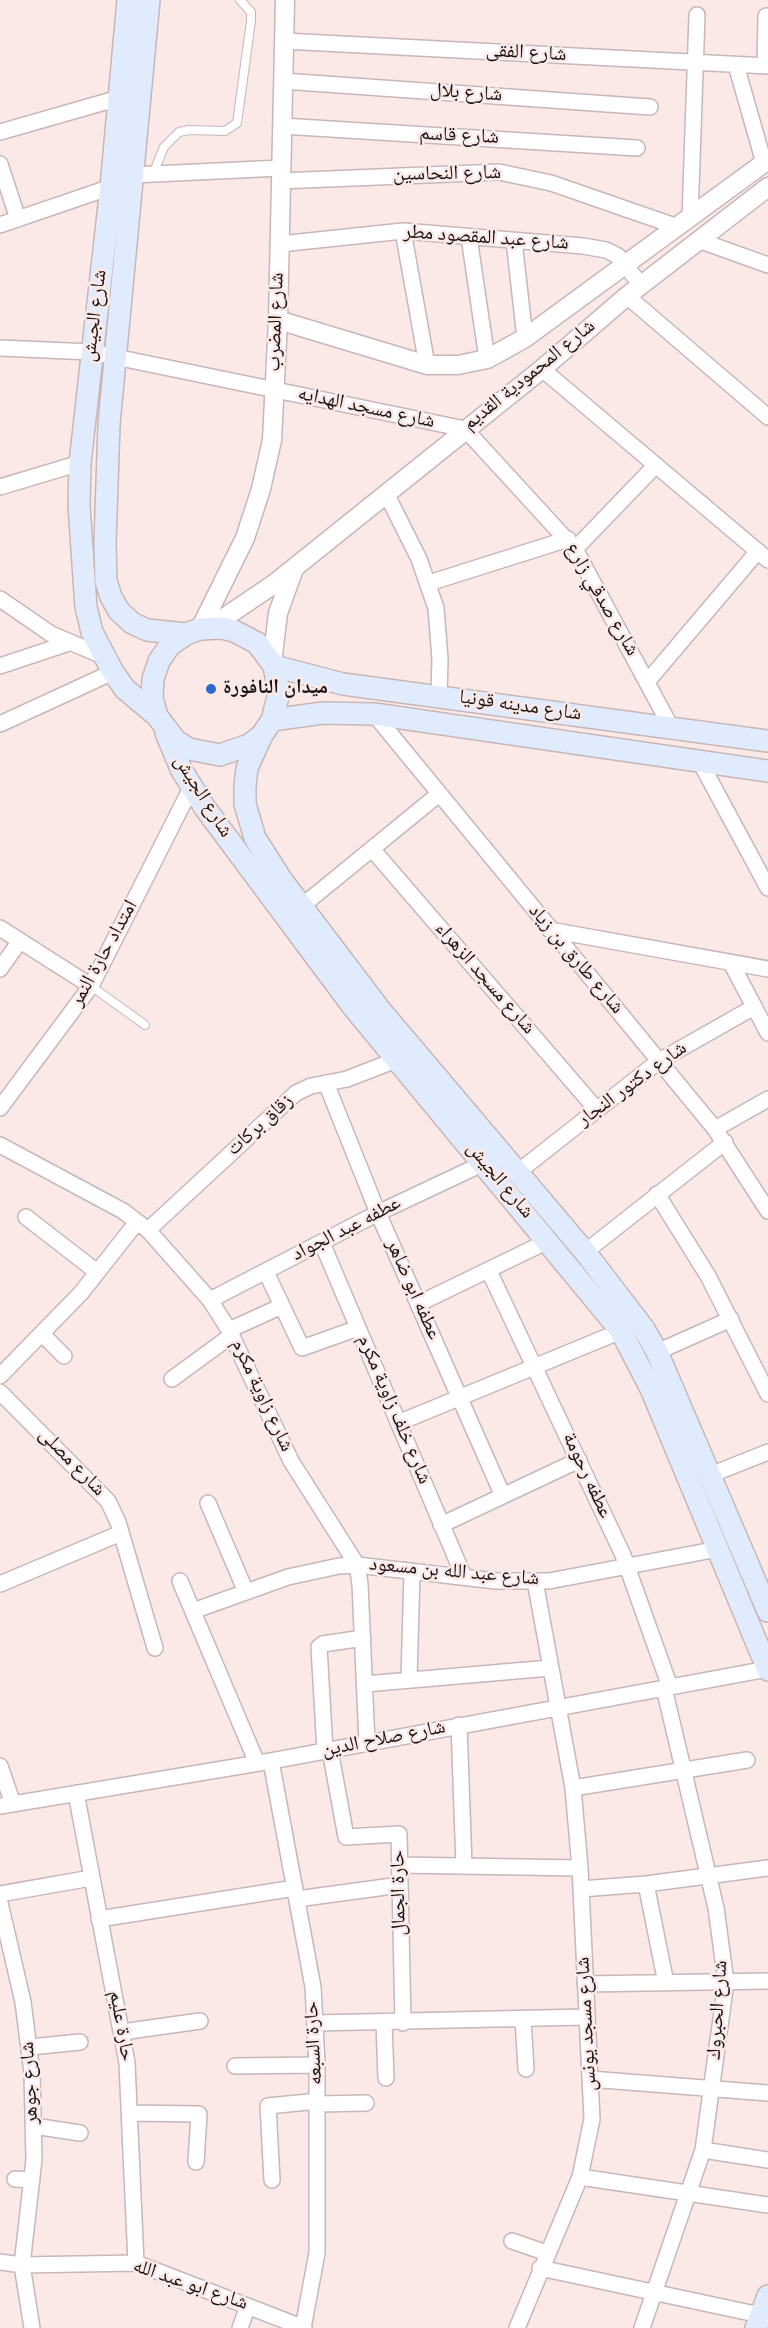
<!DOCTYPE html>
<html>
<head>
<meta charset="utf-8">
<style>
  body { margin:0 }
  canvas { display:block; background:#fbe9e8 }
</style>
</head>
<body>
<canvas width="768" height="2328"></canvas>
<script>
const ctx = document.querySelector('canvas').getContext('2d');
ctx.lineJoin = 'round';
const shape = rows => new Path2D(rows.map(r => 'M' + r).join(''));
function strokePath(path, color, width, dash) { ctx.strokeStyle = color; ctx.lineWidth = width; ctx.lineCap = dash ? 'butt' : 'round'; ctx.setLineDash(dash || []); ctx.stroke(path); }
function write(font, color, halo, rows, align = 'center') {
  ctx.font = font + ' Overpass,"Noto Naskh Arabic",sans-serif'; ctx.lineWidth = 5; ctx.setLineDash([]); ctx.textBaseline = 'middle'; ctx.strokeStyle = halo; ctx.fillStyle = color; for (const [text, x, y, turn = 0] of rows) {
    ctx.save(); ctx.translate(x, y); ctx.rotate((+turn || 0) * Math.PI / 180); ctx.textAlign = isNaN(turn) ? turn : align; if (halo) ctx.strokeText(text, 0, 0); ctx.fillText(text, 0, 0); ctx.restore();
  }
}
const service = shape([
  [153,174,164,147,179,132,189,130,225,131,237,123,251,21,251,12,240,0],
  [91,986,145,1025]
]);
const minor = shape([
  [284,41,768,66],
  [736,65,764,163],
  [765,66,766,16],
  [283,81,650,107],
  [282,126,637,148],
  [0,132,119,98],
  [0,164,18,219],
  [133,175,281,168],
  [280,181,499,172,551,183,678,227],
  [690,218,697,15],
  [0,225,111,187],
  [403,231,427,365],
  [469,237,487,359],
  [698,240,768,265],
  [514,241,525,338],
  [280,244,403,231,583,246,606,250,618,256,641,285],
  [627,296,768,417],
  [0,348,91,352,465,429,575,549,672,729],
  [542,369,768,560],
  [0,487,80,463],
  [386,493,419,559,436,608,440,659,439,696],
  [575,549,656,465],
  [429,583,568,539],
  [0,599,51,634,103,656],
  [0,666,69,643],
  [647,682,758,551],
  [374,714,715,1129,768,1211],
  [0,724,113,672],
  [699,760,768,888],
  [372,849,597,1110],
  [302,906,439,794],
  [0,928,91,986],
  [550,930,768,969],
  [731,963,768,1033],
  [0,969,20,941],
  [326,1083,378,1213,503,1496],
  [0,1108,91,986,191,788],
  [715,1129,768,1099],
  [0,1145,123,1211,148,1230,210,1300,229,1330,291,1461,357,1565,360,1584,367,1743],
  [518,1172,659,1061,754,1007],
  [657,1194,708,1276,768,1394],
  [26,1217,97,1272],
  [148,1230,296,1093,311,1086,347,1079,396,1060],
  [322,1243,464,1577],
  [585,1252,725,1142],
  [489,1271,623,1555,670,1687],
  [266,1272,302,1348,358,1328],
  [210,1300,378,1213,484,1163],
  [418,1304,548,1241],
  [229,1330,282,1306],
  [42,1334,64,1356],
  [657,1352,731,1319],
  [0,1376,81,1293,137,1222],
  [172,1379,232,1335],
  [0,1392,108,1501,118,1522,155,1648],
  [398,1423,621,1331],
  [710,1475,768,1452],
  [208,1503,246,1592],
  [441,1525,579,1460],
  [180,1581,257,1763],
  [0,1584,121,1533],
  [193,1611,288,1577,339,1566,357,1565,496,1581,549,1581,718,1549],
  [409,1680,412,1572],
  [365,1684,550,1668],
  [459,1725,464,1866],
  [330,1750,346,1837,399,1834,403,2023],
  [325,1751,319,1647,323,1644,363,1638],
  [271,1761,313,1987,317,2065,317,2253,303,2328],
  [0,1766,13,1804],
  [573,1788,747,1760],
  [76,1793,127,2063,136,2263],
  [0,1806,271,1761,767,1669],
  [399,1865,580,1868],
  [646,1884,666,1983],
  [581,1889,646,1884,768,1868],
  [0,1894,91,1878],
  [297,1899,400,1885],
  [0,1903,23,2002,32,2073,34,2159,22,2265,32,2328],
  [99,1919,295,1888],
  [585,1984,768,1981],
  [523,2019,526,2069],
  [315,2023,586,2017],
  [384,2023,386,2078],
  [122,2032,200,2021],
  [30,2047,80,2042],
  [235,2066,317,2065],
  [590,2079,768,2093],
  [318,2104,366,2103],
  [131,2113,199,2114,196,2162],
  [34,2126,80,2133],
  [703,2150,768,2160],
  [580,2177,768,2205],
  [15,2179,32,2180],
  [272,2180,268,2106,318,2101],
  [512,2241,547,2253],
  [0,2262,22,2265,136,2263,304,2328],
  [540,2268,760,2315],
  [240,2328,248,2306],
  [517,2328,580,2177,592,2119,580,1868,573,1788,535,1581],
  [642,2328,703,2150,726,1982,716,1908,664,1688]
]);
const tertiary = shape([
  [278,320,427,365,458,365,487,359,525,338,768,160],
  [209,628,274,584,542,369,627,296,768,187],
  [200,629,245,538,261,489,272,440,278,320,285,0],
  [272,663,278,613,294,569]
]);
const secondary = shape([
  [128,0,111,187,80,463,79,506,86,607,92,632,113,672,125,689,157,716,176,741,189,749,220,755,249,745,262,735,272,720,279,693,274,666,257,643,234,631,222,628,200,629,186,634,170,645,159,661,153,679,152,698,157,716],
  [149,0,109,424,105,543,106,581,111,597,119,611,132,623,147,630,186,634],
  [274,666,343,684,768,741],
  [272,720,323,713,374,714,768,771],
  [166,733,181,769,205,808,354,1008,621,1331,651,1389,768,1670],
  [262,735,247,768,245,786,245,804,255,838,281,879,381,1011,585,1252,644,1329,657,1352,768,1611],
  [756,2328,768,2296]
]);
strokePath(service, '#c8b7b6', 10);
strokePath(minor, '#c8b7b6', 18);
strokePath(tertiary, '#c8b7b6', 21);
strokePath(secondary, '#c8b7b6', 24);
strokePath(service, '#fff', 8);
strokePath(minor, '#fff', 15);
strokePath(tertiary, '#fff', 18);
strokePath(secondary, '#e0ebfe', 21);
for (const [x, y, r, color] of [
  [211,689,6,"#2e66d4"]
]) { const dot = new Path2D(); dot.arc(x, y, r, 0, 2 * Math.PI); ctx.fillStyle = color; ctx.fill(dot); strokePath(dot, '#fbe9e8', 2); }
write('20px', '#191313', '#fbe9e8', [
  ["شارع الفقى",526,54,3],
  ["شارع بلال",466,94,4],
  ["شارع قاسم",459,137,3],
  ["شارع النحاسين",447,175,-1],
  ["شارع عبد المقصود مطر",486,239,4],
  ["شارع الجيش",96,316,-83],
  ["شارع المضرب",277,322,-88],
  ["شارع المحمودية القديم",530,376,-39],
  ["شارع مسجد الهدايه",366,409,12],
  ["شارع صدقي زارع",601,600,60],
  ["شارع مدينه قونيا",520,707,8],
  ["شارع الجيش",202,797,58],
  ["امتداد حارة النمر",105,954,-61],
  ["شارع طارق بن زياد",575,960,50],
  ["شارع مسجد الزهراء",484,979,49],
  ["شارع دكتور النجار",633,1085,-36],
  ["زقاق بركات",261,1126,-42],
  ["شارع الجيش",499,1181,50],
  ["عطفه عبد الجواد",347,1230,-27],
  ["عطفه ابو ضاهر",412,1290,66],
  ["شارع زاوية مكرم",261,1396,65],
  ["شارع خلف زاوية مكرم",393,1410,67],
  ["شارع مصلى",71,1463,46],
  ["عطفه رحومة",586,1476,65],
  ["شارع عبد الله بن مسعود",454,1573,5],
  ["شارع صلاح الدين",384,1740,-11],
  ["حارة الجمال",400,1893,-91],
  ["شارع الحبروك",719,2010,-86],
  ["شارع مسجد يونس",588,2024,-93],
  ["حارة عليم",120,2026,80],
  ["حارة السبعه",315,2043,-93],
  ["شارع جوهر",31,2083,-93],
  ["شارع ابو عبد الله",190,2286,19]
]);
write('bold 20px', '#191313', '#fbe9e8', [
  ["ميدان النافورة",223,689]
], 'left');
</script>
</body>
</html>
